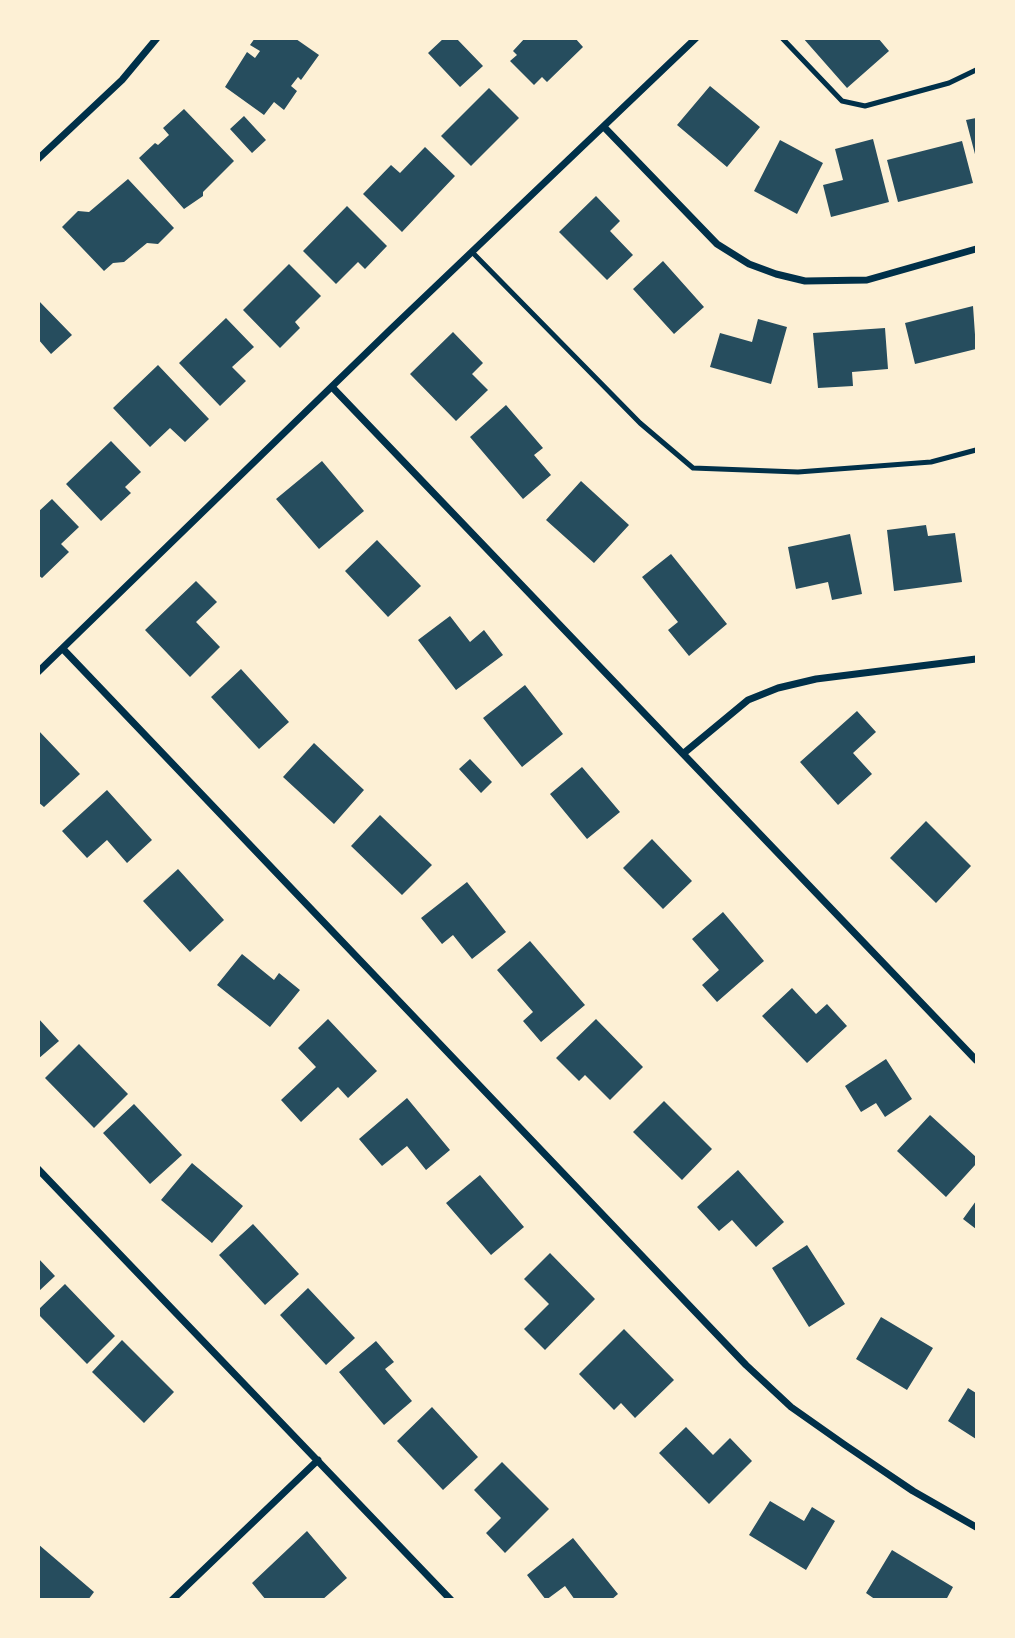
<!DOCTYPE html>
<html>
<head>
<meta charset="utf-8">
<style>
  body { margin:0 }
  #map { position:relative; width:1015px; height:1638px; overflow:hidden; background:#fdf0d5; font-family:"PT Sans Narrow",sans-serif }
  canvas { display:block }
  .frame { position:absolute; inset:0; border:40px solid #fdf0d5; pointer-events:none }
</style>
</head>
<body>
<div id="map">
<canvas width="1015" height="1638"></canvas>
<div class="frame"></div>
</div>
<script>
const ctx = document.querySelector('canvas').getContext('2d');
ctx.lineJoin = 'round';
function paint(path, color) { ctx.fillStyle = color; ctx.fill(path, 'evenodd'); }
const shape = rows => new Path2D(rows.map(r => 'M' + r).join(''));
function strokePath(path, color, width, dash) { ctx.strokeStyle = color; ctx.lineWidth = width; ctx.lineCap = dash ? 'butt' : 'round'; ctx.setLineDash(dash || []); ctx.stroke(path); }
paint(shape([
  [255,38,296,39,319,55,301,80,298,77,291,86,297,91,284,110,274,102,264,115,225,87,247,52,255,58,260,51,250,45],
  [444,38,456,38,483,66,460,87,428,53],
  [525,38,575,38,583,47,547,82,542,77,534,85,510,61,517,55,513,51],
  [803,38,878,38,889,51,847,88],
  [710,86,760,127,727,167,677,125],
  [489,88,519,118,471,166,441,136],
  [184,109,234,161,203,192,203,196,184,209,139,158,155,143,158,145,169,135,163,128],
  [244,116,266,140,252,153,230,129],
  [976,118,976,158,966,120],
  [873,139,889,202,831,217,823,185,843,180,835,149],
  [780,140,823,163,797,214,754,191],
  [962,141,973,183,898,202,887,160],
  [425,147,455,176,402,232,363,194,391,165,400,173],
  [128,179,174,228,158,244,147,243,124,262,113,263,104,271,62,227,78,211,89,212],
  [596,196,620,221,610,231,633,255,607,280,559,232],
  [347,206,387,246,365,269,358,262,336,284,303,251],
  [663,261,704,307,674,334,633,289],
  [289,264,321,296,295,322,300,328,280,348,243,310],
  [38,300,72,335,51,354,38,339],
  [973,306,976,349,915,364,905,323],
  [226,318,254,347,232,367,246,381,220,406,179,363],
  [758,319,787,327,771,384,710,367,720,333,752,342],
  [885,328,888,369,852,372,853,386,818,388,813,333],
  [453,332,483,363,472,374,488,390,456,421,410,374],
  [158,365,209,419,185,442,170,428,150,447,113,408],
  [506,405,543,448,534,455,551,475,523,499,470,437],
  [111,441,141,472,125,487,131,493,101,521,66,484],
  [322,461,364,511,319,549,276,499],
  [581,481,629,525,594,563,546,520],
  [52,499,79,527,61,544,69,552,42,578,38,575,38,512],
  [926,525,928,536,955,533,962,582,894,591,887,530],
  [850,534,862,594,832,600,828,582,796,589,788,547],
  [377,540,421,586,388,617,345,571],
  [671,554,727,624,689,656,668,630,678,622,642,577],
  [196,581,217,602,196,622,220,647,190,677,145,630],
  [450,616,470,642,484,630,503,655,456,690,418,640],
  [241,669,289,722,259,749,211,697],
  [525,685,563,734,522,767,483,718],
  [857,711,876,732,853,753,872,774,838,805,800,762],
  [38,730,80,774,44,807,38,802],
  [314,743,364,790,334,824,283,777],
  [470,759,492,782,481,793,459,769],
  [582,767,620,812,587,839,550,794],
  [107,790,152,840,127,863,107,840,87,858,62,831],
  [380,815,432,865,402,895,351,846],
  [926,821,971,866,936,903,890,858],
  [652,839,692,881,663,909,623,868],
  [178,869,224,920,190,952,143,901],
  [467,882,506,932,472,959,453,935,442,944,421,918],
  [723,912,764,961,717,1002,702,985,719,970,692,939],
  [530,941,585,1005,541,1042,523,1021,533,1012,497,970],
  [242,954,274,980,279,973,300,990,270,1027,217,985],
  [792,988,816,1014,827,1004,847,1026,807,1063,762,1016],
  [38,1018,59,1041,38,1059],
  [328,1019,377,1071,348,1098,338,1087,301,1122,281,1100,316,1067,298,1048],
  [596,1019,643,1067,610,1100,585,1075,579,1081,556,1058],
  [79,1044,128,1094,94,1128,45,1078],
  [886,1059,912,1099,885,1117,876,1103,861,1112,845,1086],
  [407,1098,450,1150,426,1170,407,1146,382,1166,359,1139],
  [664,1101,712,1149,682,1180,633,1132],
  [134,1104,182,1155,150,1184,103,1133],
  [930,1115,976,1157,976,1164,946,1197,897,1151],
  [192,1163,243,1206,212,1243,161,1200],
  [738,1170,784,1222,756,1247,732,1220,719,1231,697,1207],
  [480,1175,524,1227,491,1255,446,1203],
  [976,1201,976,1229,963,1219],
  [253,1224,299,1274,265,1305,219,1255],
  [807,1245,845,1304,809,1327,772,1268],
  [550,1253,595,1299,545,1350,524,1329,549,1304,524,1279],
  [38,1258,55,1276,38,1292],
  [65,1284,115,1336,87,1364,38,1314,38,1310],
  [308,1288,355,1338,326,1365,280,1315],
  [881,1317,933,1348,907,1390,856,1359],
  [624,1329,674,1380,635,1418,621,1403,614,1410,579,1374],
  [122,1340,174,1392,144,1423,92,1372],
  [376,1341,394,1362,385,1369,412,1401,384,1425,339,1372],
  [968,1388,976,1393,976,1439,948,1421],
  [432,1407,478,1457,443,1490,397,1441],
  [686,1427,713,1455,730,1438,752,1461,709,1504,659,1453],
  [502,1462,549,1509,505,1553,486,1533,501,1518,474,1490],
  [770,1501,804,1521,812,1507,835,1521,806,1570,749,1535],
  [307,1531,347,1578,322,1600,266,1600,252,1583],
  [573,1538,618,1594,611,1600,575,1600,565,1586,546,1600,527,1575],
  [38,1544,94,1592,88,1600,38,1600],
  [892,1550,953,1587,946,1600,876,1600,866,1593]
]), '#264d5e');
strokePath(shape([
  [782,38,842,101,865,106,949,83,976,70],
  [472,252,640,423,693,468,798,472,931,462,976,450]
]), '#003049', 5);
strokePath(shape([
  [604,127,717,244,749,264,776,274,805,281,867,280,976,249],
  [38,159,122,80,157,38],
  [332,387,976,1060],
  [63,649,746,1365,791,1407,845,1445,913,1491,976,1527],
  [38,672,391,329,696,38],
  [684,753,748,700,778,688,816,679,976,659],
  [38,1169,451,1600],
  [172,1600,318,1460]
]), '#003049', 7);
</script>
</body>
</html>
